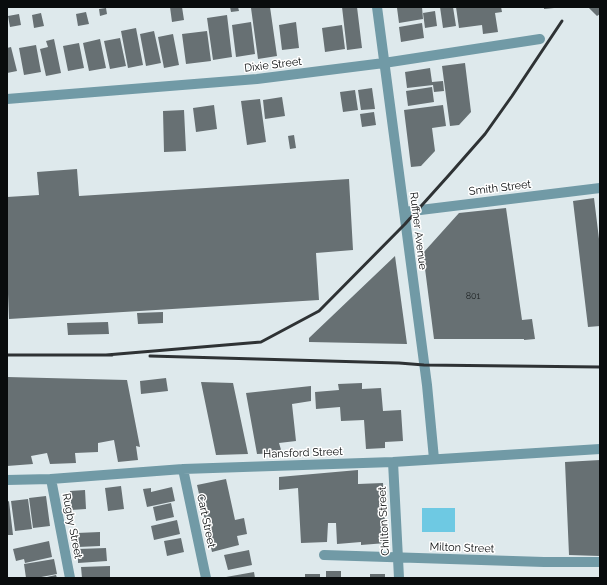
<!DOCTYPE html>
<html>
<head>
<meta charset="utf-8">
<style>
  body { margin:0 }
  #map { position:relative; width:607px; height:585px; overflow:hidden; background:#dee9ec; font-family:Raleway,sans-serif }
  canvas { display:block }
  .frame { position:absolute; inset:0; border:8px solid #090c0d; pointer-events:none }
</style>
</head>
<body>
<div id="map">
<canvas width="607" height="585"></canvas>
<div class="frame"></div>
</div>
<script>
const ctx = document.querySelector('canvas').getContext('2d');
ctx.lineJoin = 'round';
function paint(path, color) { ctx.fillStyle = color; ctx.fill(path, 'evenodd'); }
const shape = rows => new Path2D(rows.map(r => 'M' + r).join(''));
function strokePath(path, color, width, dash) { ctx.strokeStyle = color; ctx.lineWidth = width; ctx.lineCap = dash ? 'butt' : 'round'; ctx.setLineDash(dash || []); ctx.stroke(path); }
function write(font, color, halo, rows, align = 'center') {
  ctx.font = font + ' Raleway,sans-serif'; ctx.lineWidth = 3; ctx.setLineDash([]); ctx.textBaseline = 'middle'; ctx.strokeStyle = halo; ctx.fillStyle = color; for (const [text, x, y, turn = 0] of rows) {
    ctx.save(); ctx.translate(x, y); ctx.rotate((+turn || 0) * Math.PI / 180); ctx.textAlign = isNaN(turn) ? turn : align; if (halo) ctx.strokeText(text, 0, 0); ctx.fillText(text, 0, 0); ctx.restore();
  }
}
paint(shape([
  [422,508,455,508,455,532,422,532]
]), '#6ec9e3');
paint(shape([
  [170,7,182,7,184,20,172,22],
  [230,7,238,7,239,11,231,12],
  [259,7,270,7,277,56,258,59,251,8],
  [342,7,357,7,362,48,347,50],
  [403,7,422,7,423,19,399,23,397,8],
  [440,7,453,7,456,26,443,28],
  [456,7,501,7,502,12,495,13,498,32,483,34,482,25,459,28],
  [544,7,554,7,554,8,544,9],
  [588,7,600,7,600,14,597,16],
  [106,8,107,14,100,16,99,9],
  [435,11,437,26,425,28,423,13],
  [86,12,89,24,78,26,76,14],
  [41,13,44,26,34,28,32,15],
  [19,14,21,25,10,27,8,16],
  [227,15,232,57,213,60,207,18],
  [251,22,255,54,236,57,232,25],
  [296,22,299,48,282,50,279,25],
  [422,23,424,38,401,42,399,27],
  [342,25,345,49,325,52,322,28],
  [136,28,143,65,128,68,121,31],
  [154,31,161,63,146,66,140,34],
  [207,31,211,61,186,64,182,34],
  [173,34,179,65,164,68,158,37],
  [120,38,126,66,110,69,104,41],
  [54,39,61,73,46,76,40,49,48,47,46,41],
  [100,39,106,68,89,71,83,43],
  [79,43,84,68,68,71,63,46],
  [36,45,41,72,24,75,19,48],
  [11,47,17,71,7,73,7,48],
  [465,63,471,112,459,125,450,126,442,66],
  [430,68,432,82,443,81,444,91,434,92,433,85,407,88,405,72],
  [432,87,434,102,408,106,406,91],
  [372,88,375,109,361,110,358,90],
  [355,90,358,110,343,112,340,92],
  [282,97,285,116,265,119,263,100],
  [260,99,266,142,247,145,241,101],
  [214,105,217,129,196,132,193,108],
  [443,105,446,126,432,128,435,151,421,166,411,167,404,110],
  [184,110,186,151,164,152,163,111],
  [374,112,376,125,362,127,360,114],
  [294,135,296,148,290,149,288,136],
  [77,169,79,196,349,179,353,250,316,253,319,300,9,319,8,294,7,294,7,197,39,195,37,172],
  [594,198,600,247,600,326,588,327,573,201],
  [506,208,522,320,532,319,535,339,524,340,524,339,434,339,423,253,459,213],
  [395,256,407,344,309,342,309,338],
  [163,312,163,323,138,324,137,313],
  [108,322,109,334,68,335,67,323],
  [7,377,127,380,140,447,136,446,138,460,118,462,114,440,98,443,98,452,75,453,76,463,50,464,47,453,31,456,33,464,7,466],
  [166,378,168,391,141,394,140,381],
  [201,382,233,383,248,454,216,455],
  [362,383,362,389,381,388,383,411,401,410,403,441,385,442,385,448,366,449,364,420,341,421,340,407,316,409,315,392,339,390,338,384],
  [311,386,311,401,292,404,296,441,279,443,282,453,257,454,246,393],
  [600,460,600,556,569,555,565,462],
  [358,470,358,484,383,483,386,543,361,545,361,542,337,544,336,523,328,523,327,542,301,543,298,488,279,490,279,477],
  [226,479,235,520,244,518,247,534,237,536,239,545,212,552,197,485],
  [121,486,124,509,108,511,105,488],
  [172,487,175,501,147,507,143,489,151,488,151,492],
  [85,490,86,509,71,510,70,491],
  [46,496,50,526,33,528,29,498],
  [28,499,32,529,15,531,11,501],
  [9,501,13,535,7,535,7,502],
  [171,503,174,517,156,521,153,507],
  [177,520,180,534,154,540,151,526],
  [100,532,100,546,78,547,77,533],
  [181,538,184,552,167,556,164,541],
  [49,541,52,557,25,563,24,559,16,561,13,549],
  [106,548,107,561,78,563,78,549],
  [249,550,252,565,228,570,224,555],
  [54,559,57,574,36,578,26,578,24,564],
  [110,566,110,578,82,578,81,567],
  [326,571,341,571,341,578,326,578],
  [254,572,255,578,227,578,226,577],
  [305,574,320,574,320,578,305,578],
  [370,574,385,574,385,578,370,578],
  [56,575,57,578,47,578,47,577]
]), '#677073');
strokePath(shape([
  [377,7,427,385,434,459],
  [7,99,257,79,384,63,540,39],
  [404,212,600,188],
  [393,462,399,578],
  [183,469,206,578],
  [51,479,70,578],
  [7,480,51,479,183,469,393,462,600,449],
  [324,555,544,562,600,562]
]), '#719aa6', 10);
strokePath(shape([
  [7,355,112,355],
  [106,355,261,342,319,311,405,224,449,175,485,134,512,96,562,21],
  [150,356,399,363,424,365,600,367]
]), '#2e3234', 3);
write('9px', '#202526', null, [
  ["801",473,296]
]);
write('11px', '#090c0d', '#fff', [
  ["Dixie Street",273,65,-7],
  ["Smith Street",500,188,-7],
  ["Ruffner Avenue",418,231,83],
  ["Hansford Street",303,453,-2],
  ["Cart Street",206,521,78],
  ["Chilton Street",384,521,-93],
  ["Rugby Street",72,526,79],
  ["Milton Street",462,548,2]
]);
</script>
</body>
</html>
